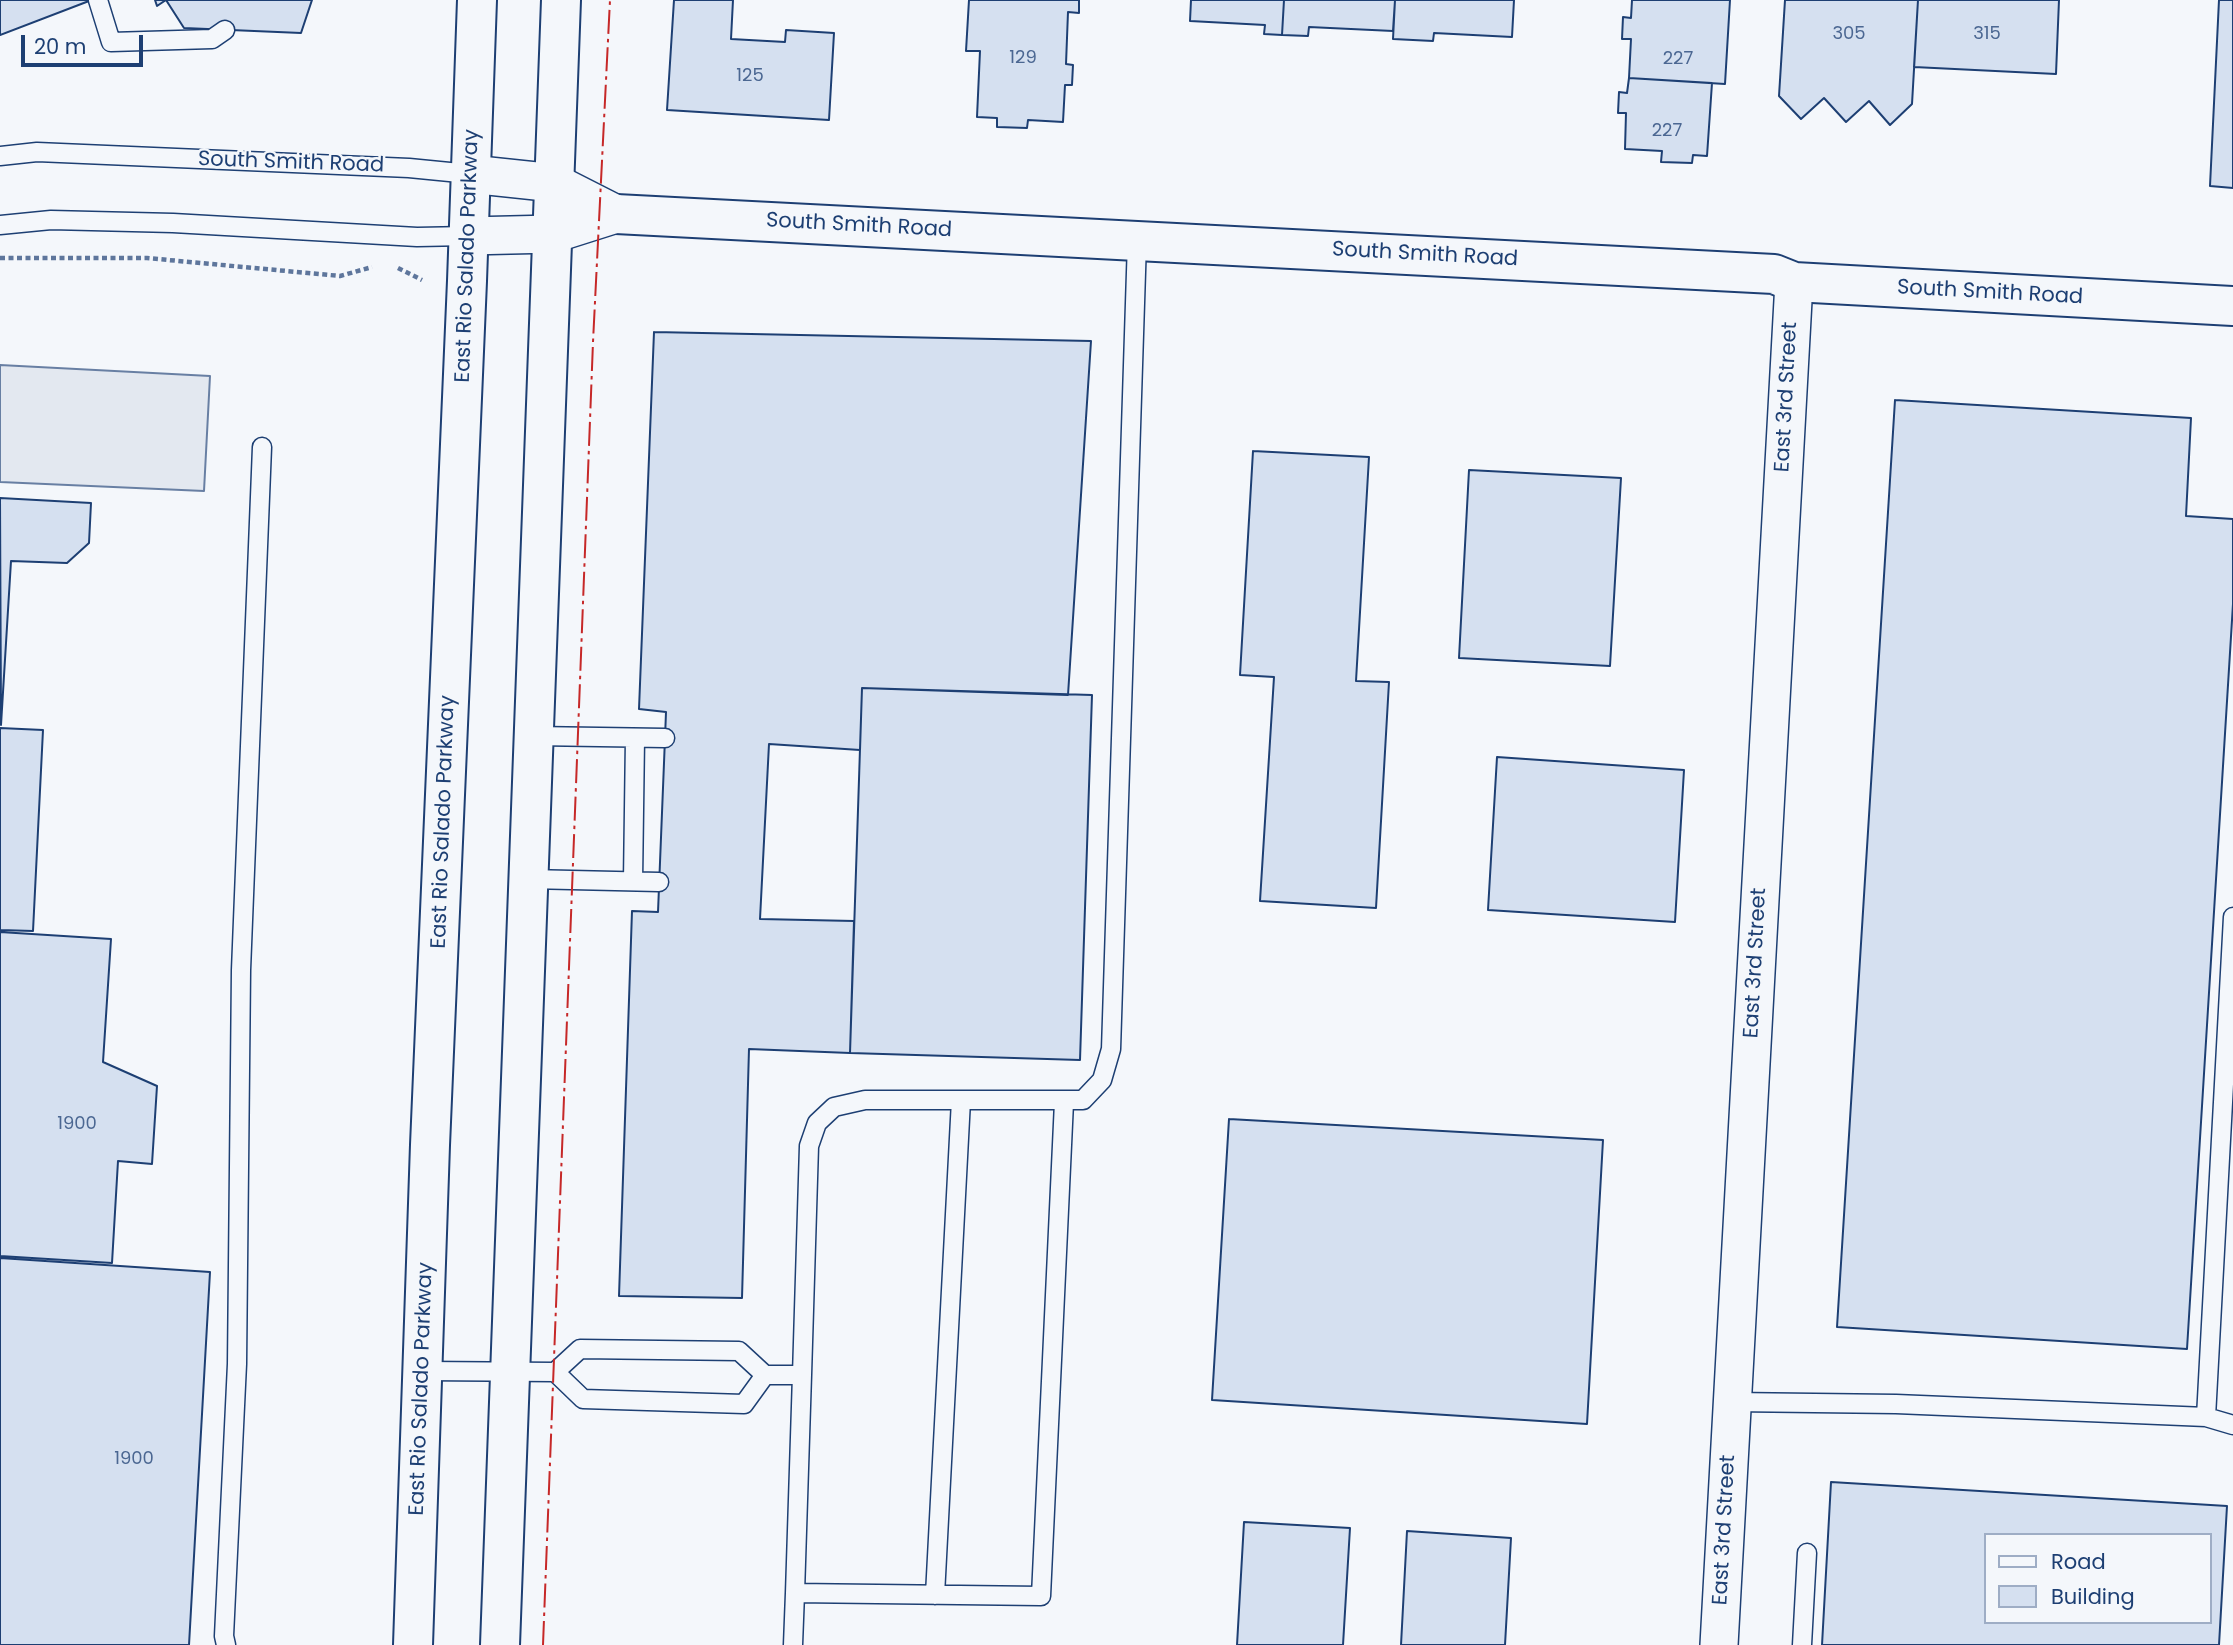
<!DOCTYPE html>
<html>
<head>
<meta charset="utf-8">
<style>
  body { margin:0 }
  #map { position:relative; width:2233px; height:1645px; overflow:hidden; background:#f4f7fb; font-family:Poppins,sans-serif }
  canvas { display:block }
  .legend { position:absolute; left:1984px; top:1533px; width:228px; height:91px; box-sizing:border-box; background:#f4f7fb; border:2px solid #9eadc5; margin:0; padding:9px 12px; list-style:none; font-size:21px; color:#1d3f73 }
  .legend li { display:flex; align-items:center; gap:14px; height:35px }
  .legend b { width:35px; border:2px solid #9eadc5 }
  .scale { position:absolute; left:21px; top:35px; width:122px; height:32px; box-sizing:border-box; border:4px solid #1d3f73; border-top:0; padding-left:9px; font-size:21px; line-height:24px; white-space:nowrap; color:#1d3f73; -webkit-text-stroke:5px #f4f7fb; paint-order:stroke }
</style>
</head>
<body>
<div id="map">
<canvas width="2233" height="1645"></canvas>
<ul class="legend">
<li><b style="height:9px;background:#f4f7fb"></b>Road</li>
<li><b style="height:19px;background:#d5e0f0"></b>Building</li>
</ul>
<div class="scale">20 m</div>
</div>
<script>
const ctx = document.querySelector('canvas').getContext('2d');
ctx.lineJoin = 'round';
function paint(path, color) { ctx.fillStyle = color; ctx.fill(path, 'evenodd'); }
const shape = rows => new Path2D(rows.map(r => 'M' + r).join(''));
function strokePath(path, color, width, dash) { ctx.strokeStyle = color; ctx.lineWidth = width; ctx.lineCap = dash ? 'butt' : 'round'; ctx.setLineDash(dash || []); ctx.stroke(path); }
function write(font, color, halo, rows, align = 'center') {
  ctx.font = font + ' Poppins,sans-serif'; ctx.lineWidth = 5; ctx.setLineDash([]); ctx.textBaseline = 'middle'; ctx.strokeStyle = halo; ctx.fillStyle = color; for (const [text, x, y, turn = 0] of rows) {
    ctx.save(); ctx.translate(x, y); ctx.rotate((+turn || 0) * Math.PI / 180); ctx.textAlign = isNaN(turn) ? turn : align; if (halo) ctx.strokeText(text, 0, 0); ctx.fillText(text, 0, 0); ctx.restore();
  }
}
const parking = shape([
  [0,365,210,376,204,491,0,482,0,365]
]);
paint(parking, '#e3e8f0');
strokePath(parking, '#687fa3', 2);
const building = shape([
  [0,0,88,0,89,1,0,35,0,0],
  [155,0,312,0,301,33,184,28,166,0,157,6,155,0],
  [674,0,733,0,731,39,785,42,786,30,834,33,829,120,667,110,674,0],
  [969,0,1079,0,1079,13,1068,12,1066,64,1073,65,1072,85,1065,85,1063,122,1028,120,1027,128,997,127,997,118,977,117,980,51,966,51,969,0],
  [1191,0,1284,0,1282,35,1264,34,1265,25,1190,21,1191,0],
  [1284,0,1395,0,1393,31,1309,27,1308,36,1282,35,1284,0],
  [1395,0,1514,0,1512,37,1434,33,1433,41,1393,39,1395,0],
  [1632,0,1730,0,1725,84,1629,78,1631,39,1622,39,1623,17,1631,18,1632,0],
  [1785,0,1918,0,1912,104,1890,125,1869,101,1846,122,1824,98,1801,119,1779,96,1785,0],
  [1918,0,2059,0,2056,74,1914,67,1918,0],
  [2219,0,2233,0,2233,188,2210,186,2219,0],
  [1629,78,1712,83,1707,156,1693,155,1692,163,1661,162,1662,151,1625,149,1626,113,1618,113,1619,92,1627,93,1629,78],
  [654,332,1091,341,1068,695,862,688,860,750,769,744,760,919,854,921,850,1053,749,1049,742,1298,619,1296,632,911,658,912,665,738,666,712,639,709,654,332],
  [1895,400,2191,418,2186,516,2233,519,2233,604,2187,1349,1837,1327,1895,400],
  [1253,451,1369,457,1356,681,1389,682,1376,908,1260,901,1274,677,1240,675,1253,451],
  [1469,470,1621,478,1610,666,1459,658,1469,470],
  [0,498,91,503,89,543,67,563,11,561,1,725,0,498],
  [862,688,1092,695,1080,1060,850,1053,862,688],
  [0,728,43,730,33,931,0,930,0,728],
  [1497,757,1684,770,1675,922,1488,910,1497,757],
  [0,932,111,939,103,1062,157,1086,152,1164,118,1161,112,1263,0,1256,0,932],
  [1229,1119,1603,1140,1587,1424,1212,1400,1229,1119],
  [0,1258,210,1272,189,1645,0,1645,0,1258],
  [1831,1482,2227,1506,2219,1645,1822,1645,1831,1482],
  [1986,1535,2210,1535,2210,1622,1986,1622,1986,1535],
  [1244,1522,1350,1528,1343,1645,1237,1645,1244,1522],
  [1407,1531,1511,1538,1505,1645,1401,1645,1407,1531]
]);
paint(building, '#d5e0f0');
strokePath(building, '#1d3f73', 2);
const lane = shape([
  [98,0,111,42,212,39,225,30],
  [0,156,37,152,409,168,470,174],
  [0,225,51,220,173,223,417,237,468,236],
  [534,736,665,738],
  [528,879,659,882],
  [633,881,635,738],
  [424,1371,555,1372,583,1399,744,1404,765,1375,739,1351,580,1349,555,1372],
  [765,1375,802,1375,809,1146,817,1123,834,1107,865,1100,1083,1100,1102,1080,1111,1049,1137,241],
  [1732,1402,1896,1404,2206,1417,2233,1425],
  [2206,1417,2233,917],
  [795,1593,802,1375],
  [935,1595,961,1100],
  [226,1645,224,1636,237,1364,241,970,262,447],
  [793,1645,795,1593,1041,1596,1064,1102],
  [1802,1645,1807,1553]
]);
const street = shape([
  [470,174,555,183,616,214],
  [468,236,553,234,616,214],
  [1719,1645,1794,282]
]);
const secondary = shape([
  [616,214,1774,274,1794,282,2233,306],
  [413,1645,430,1145,467,281,477,0],
  [500,1645,561,0]
]);
strokePath(lane, '#1d3f73', 21);
strokePath(street, '#1d3f73', 40);
strokePath(secondary, '#1d3f73', 42);
strokePath(shape([
  [0,258,147,258,340,276,372,267],
  [398,268,422,280]
]), '#5e769c', 4.5, [5, 3.5]);
strokePath(lane, '#f4f7fb', 18);
strokePath(street, '#f4f7fb', 37);
strokePath(secondary, '#f4f7fb', 38);
strokePath(shape([
  [543,1645,593,342,610,0]
]), '#c62828', 2, [24, 5, 3.5, 5]);
write('18px', '#4b6792', null, [
  ["305",1849,34],
  ["315",1987,34],
  ["129",1023,58],
  ["227",1678,59],
  ["125",750,76],
  ["227",1667,131],
  ["1900",77,1124],
  ["1900",134,1459]
]);
write('21px', '#1d3f73', '#f4f7fb', [
  ["South Smith Road",291,163,2],
  ["South Smith Road",859,226,3],
  ["South Smith Road",1425,255,3],
  ["East Rio Salado Parkway",468,256,-88],
  ["South Smith Road",1990,293,3],
  ["East 3rd Street",1787,397,-87],
  ["East Rio Salado Parkway",444,822,-88],
  ["East 3rd Street",1756,963,-87],
  ["East Rio Salado Parkway",422,1389,-88],
  ["East 3rd Street",1725,1530,-87]
]);
</script>
</body>
</html>
